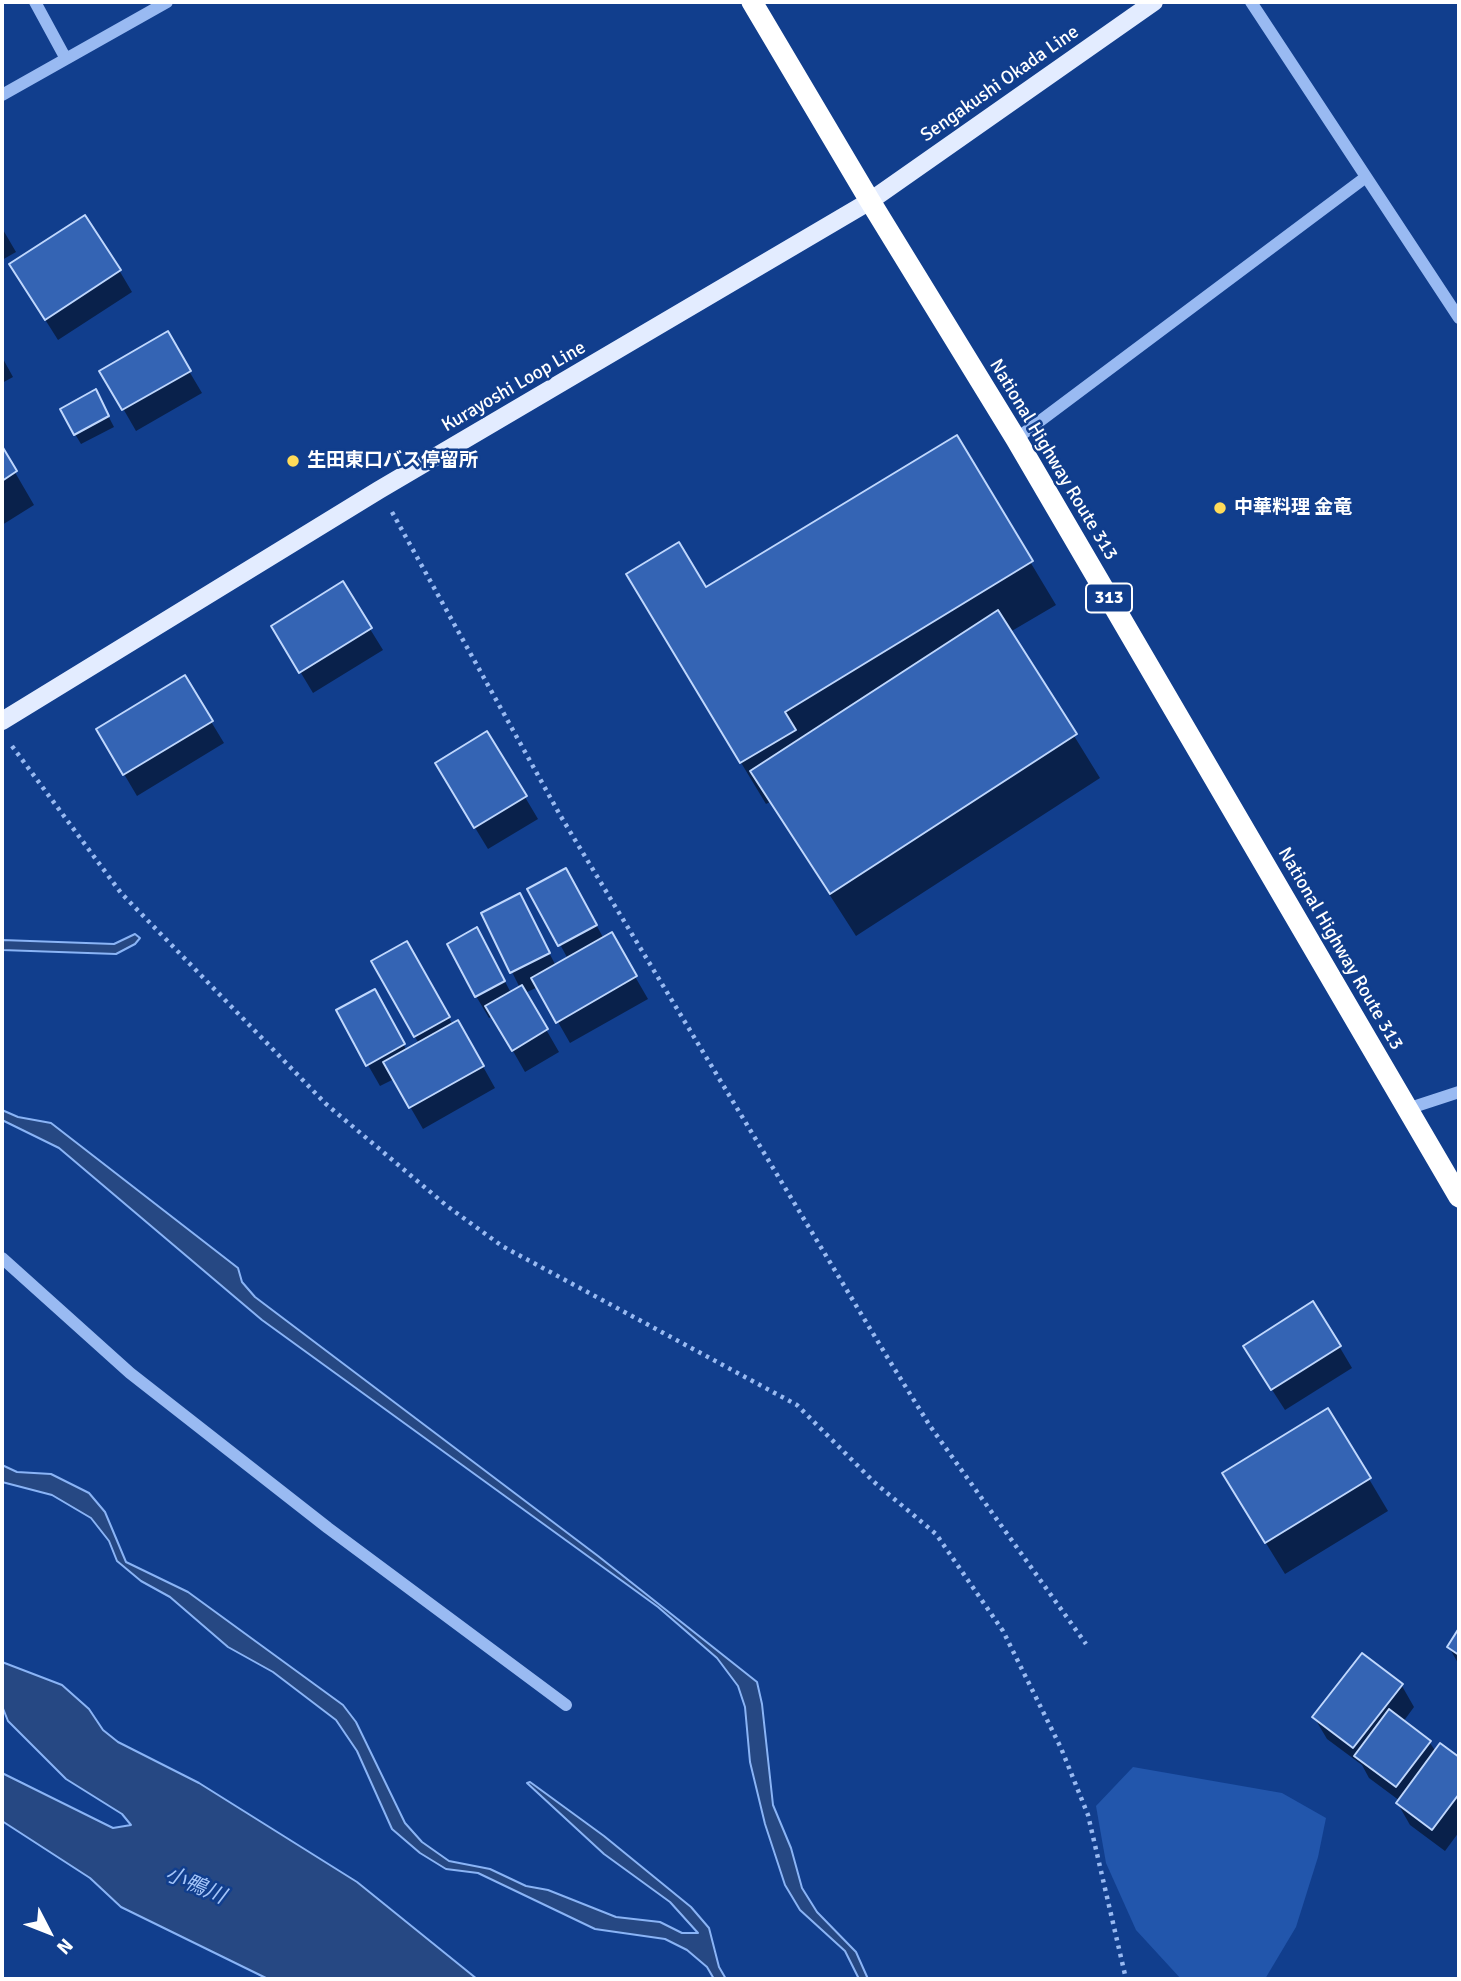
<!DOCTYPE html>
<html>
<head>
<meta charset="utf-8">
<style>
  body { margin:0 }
  #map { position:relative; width:1461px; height:1981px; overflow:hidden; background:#113e8d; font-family:Signika,sans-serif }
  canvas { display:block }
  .frame { position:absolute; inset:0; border:4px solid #fff; pointer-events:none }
  .north { position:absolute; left:14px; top:1897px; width:70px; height:70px; -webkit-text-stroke:5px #113e8d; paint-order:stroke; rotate:132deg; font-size:19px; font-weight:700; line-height:28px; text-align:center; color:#fff }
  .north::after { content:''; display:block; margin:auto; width:24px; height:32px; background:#fff; clip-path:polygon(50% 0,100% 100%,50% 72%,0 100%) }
</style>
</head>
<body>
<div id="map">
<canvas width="1461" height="1981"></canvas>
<div class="frame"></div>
<div class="north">N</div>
</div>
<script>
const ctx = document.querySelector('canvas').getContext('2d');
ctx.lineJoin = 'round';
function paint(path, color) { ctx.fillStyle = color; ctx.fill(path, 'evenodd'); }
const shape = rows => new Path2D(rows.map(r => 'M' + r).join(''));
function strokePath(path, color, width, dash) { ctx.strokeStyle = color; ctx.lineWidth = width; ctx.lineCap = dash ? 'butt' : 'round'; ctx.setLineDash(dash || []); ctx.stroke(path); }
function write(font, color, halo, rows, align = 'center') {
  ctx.font = font + ' Signika,"Noto Sans JP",sans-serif'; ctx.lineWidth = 5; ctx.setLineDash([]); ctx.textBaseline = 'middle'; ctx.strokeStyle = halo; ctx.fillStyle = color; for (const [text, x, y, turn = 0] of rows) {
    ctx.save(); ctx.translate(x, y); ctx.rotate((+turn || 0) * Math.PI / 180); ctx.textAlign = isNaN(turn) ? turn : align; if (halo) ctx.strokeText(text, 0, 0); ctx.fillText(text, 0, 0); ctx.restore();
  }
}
paint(shape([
  [1133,1767,1282,1793,1326,1818,1318,1857,1296,1927,1265,1979,1181,1979,1136,1930,1106,1863,1096,1806]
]), '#2256ac');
const water = shape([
  [135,934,140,938,135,944,116,954,2,950,2,940,114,944,135,934],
  [2,1110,18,1117,51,1123,238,1268,242,1282,255,1297,598,1556,757,1682,762,1704,773,1805,791,1848,802,1888,817,1912,856,1952,868,1979,859,1979,845,1951,800,1910,785,1885,765,1824,750,1762,745,1707,738,1686,717,1658,658,1607,262,1320,59,1148,2,1120,2,1110],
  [2,1465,17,1472,51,1474,89,1493,105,1512,126,1562,188,1592,343,1705,356,1722,405,1823,422,1842,449,1861,490,1869,526,1886,548,1890,616,1917,660,1922,682,1933,698,1933,670,1902,604,1854,527,1783,530,1782,604,1836,691,1907,709,1928,719,1967,726,1979,714,1979,707,1967,687,1950,665,1939,595,1929,478,1873,446,1869,420,1853,392,1829,357,1751,336,1720,273,1672,228,1647,170,1597,141,1581,117,1561,109,1541,91,1518,52,1495,2,1482,2,1465],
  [2,1662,62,1685,89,1709,103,1730,118,1742,199,1783,357,1882,477,1979,268,1979,121,1907,90,1878,2,1821,2,1773,113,1828,131,1825,122,1814,66,1779,8,1721,2,1706,2,1662]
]);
paint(water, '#264883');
strokePath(water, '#8ab4f6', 2);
paint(shape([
  [2,228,16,252,2,260],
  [119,270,132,292,58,340,24,286],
  [167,334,202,393,136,431,102,372],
  [2,357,13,377,2,383],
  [101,402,114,427,81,444,75,434],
  [956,438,1056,605,1010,632,1100,778,856,936,770,802,766,804,653,617,706,589],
  [2,450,34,505,2,525],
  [370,629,383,650,313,693,286,648],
  [184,677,224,743,137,796,98,730],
  [487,733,538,819,488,849,449,785],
  [530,890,578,892,604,939,611,935,648,999,570,1043,538,987,525,993,559,1052,525,1072,493,1016,489,1018,476,996,489,951,511,993,520,988,483,914,519,895,556,966,568,959],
  [407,943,453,1025,458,1022,495,1088,423,1129,394,1079,380,1086,368,1065,387,1013,407,1051,419,1044,374,962],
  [1339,1346,1352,1368,1285,1410,1258,1368],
  [1369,1479,1388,1511,1285,1574,1243,1506],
  [1459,1631,1459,1665,1449,1647],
  [1402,1686,1414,1707,1403,1722,1430,1743,1436,1752,1441,1745,1459,1759,1459,1832,1445,1851,1410,1825,1398,1804,1400,1801,1369,1778,1362,1765,1327,1739,1314,1717]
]), '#0007');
const building = shape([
  [85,215,121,270,45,320,9,264,85,215],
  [168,331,191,371,122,410,99,371,168,331],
  [96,389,109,416,74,435,60,409,96,389],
  [957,435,1033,561,785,712,796,730,740,763,626,574,679,542,706,587,957,435],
  [2,446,17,471,2,481,2,446],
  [343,581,372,628,299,673,271,626,343,581],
  [998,610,1077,734,830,894,750,771,998,610],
  [185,675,213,721,123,775,96,729,185,675],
  [487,731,527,796,474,828,435,763,487,731],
  [566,868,597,925,558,946,527,889,566,868],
  [520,893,550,953,510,973,481,913,520,893],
  [477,927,505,981,475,997,447,944,477,927],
  [612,932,637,976,556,1023,531,978,612,932],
  [407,941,450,1017,414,1037,371,961,407,941],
  [522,985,548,1029,512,1051,485,1006,522,985],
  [375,989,405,1044,366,1066,336,1010,375,989],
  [458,1020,484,1066,409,1108,383,1062,458,1020],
  [1313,1301,1341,1346,1271,1390,1243,1346,1313,1301],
  [1328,1408,1371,1478,1265,1543,1222,1473,1328,1408],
  [1459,1628,1459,1655,1447,1647,1459,1628],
  [1362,1653,1403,1684,1353,1748,1312,1717,1362,1653],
  [1389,1709,1431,1741,1396,1787,1354,1756,1389,1709],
  [1440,1743,1459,1757,1459,1794,1432,1830,1396,1803,1440,1743]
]);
paint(building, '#3464b4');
strokePath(building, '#bfd7fd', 2);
strokePath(shape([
  [392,512,560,815,889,1360,930,1426,1086,1644],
  [12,746,121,893,326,1104,447,1206,502,1246,797,1405,874,1482,936,1534,1003,1631,1061,1748,1088,1815,1126,1979]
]), '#99baf2', 4.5, [3.5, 5]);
strokePath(shape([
  [35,2,66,59],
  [1251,2,1459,318],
  [2,95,167,2],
  [1016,439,1366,177],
  [1407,1109,1459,1092],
  [2,1258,130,1373,328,1528,566,1705]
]), '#99baf2', 12);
strokePath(shape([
  [2,721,379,490,870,201,1154,2]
]), '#e3ecff', 18);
strokePath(shape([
  [752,2,870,201,1016,439,1459,1197]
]), '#fff', 21);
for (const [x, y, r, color] of [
  [293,461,7,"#ffdb59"],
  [1220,508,7,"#ffdb59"]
]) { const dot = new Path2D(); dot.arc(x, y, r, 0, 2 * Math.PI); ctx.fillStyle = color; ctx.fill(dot); strokePath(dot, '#113e8d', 2.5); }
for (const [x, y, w] of [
  [1109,598,46]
]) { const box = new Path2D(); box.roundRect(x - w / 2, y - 14.5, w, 29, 5); ctx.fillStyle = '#113e8d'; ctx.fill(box); strokePath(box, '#fff', 2); }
write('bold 18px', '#fff', null, [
  ["313",1109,598]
]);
write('19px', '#fff', '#113e8d', [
  ["Sengakushi Okada Line",1000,84,-35],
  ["Kurayoshi Loop Line",514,387,-30],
  ["National Highway Route 313",1053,460,59],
  ["National Highway Route 313",1340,949,60]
]);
write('bold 19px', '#fff', '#113e8d', [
  ["生田東口バス停留所",307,461],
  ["中華料理 金竜",1234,508]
], 'left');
write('italic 21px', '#a4c5f9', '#113e8d', [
  ["小鴨川",195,1886,23]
]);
</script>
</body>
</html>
